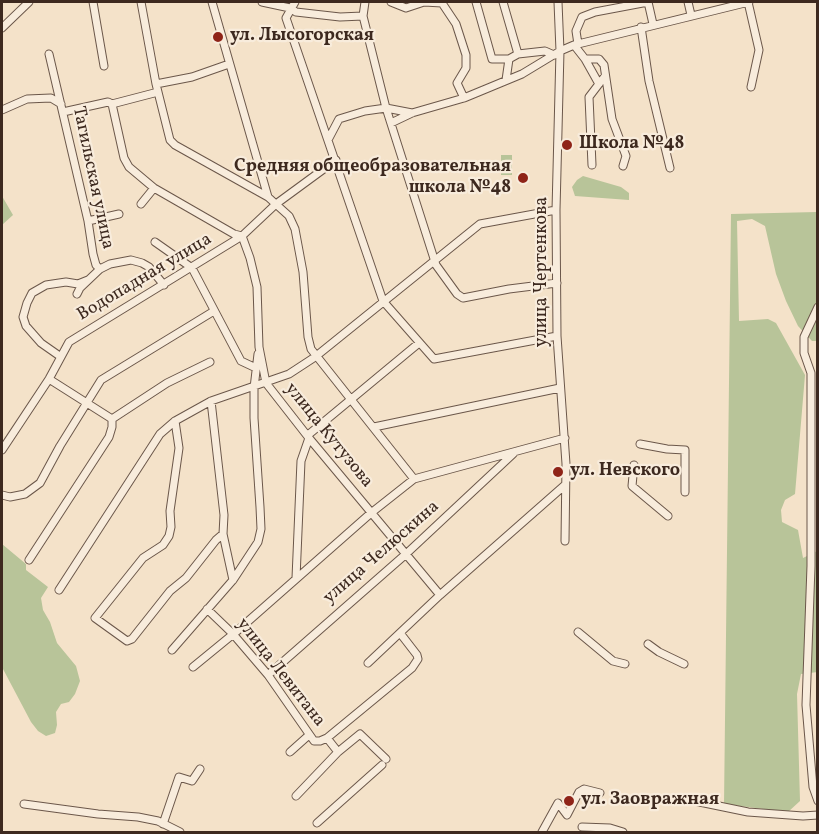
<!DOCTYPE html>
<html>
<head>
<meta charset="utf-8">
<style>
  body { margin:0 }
  #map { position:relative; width:819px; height:834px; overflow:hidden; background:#f4e2c9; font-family:Vollkorn,serif }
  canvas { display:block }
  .frame { position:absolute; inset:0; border:3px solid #3d291f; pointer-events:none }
</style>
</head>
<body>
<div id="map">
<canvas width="819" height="834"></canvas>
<div class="frame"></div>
</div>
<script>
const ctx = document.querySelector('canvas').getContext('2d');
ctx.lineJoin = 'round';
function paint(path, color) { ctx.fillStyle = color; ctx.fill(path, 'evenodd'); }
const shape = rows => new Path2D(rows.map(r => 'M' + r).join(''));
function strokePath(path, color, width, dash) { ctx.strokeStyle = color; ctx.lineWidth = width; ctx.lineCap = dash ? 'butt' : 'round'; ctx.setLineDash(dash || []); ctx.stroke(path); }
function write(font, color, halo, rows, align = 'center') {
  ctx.font = font + ' Vollkorn,serif'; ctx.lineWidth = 4.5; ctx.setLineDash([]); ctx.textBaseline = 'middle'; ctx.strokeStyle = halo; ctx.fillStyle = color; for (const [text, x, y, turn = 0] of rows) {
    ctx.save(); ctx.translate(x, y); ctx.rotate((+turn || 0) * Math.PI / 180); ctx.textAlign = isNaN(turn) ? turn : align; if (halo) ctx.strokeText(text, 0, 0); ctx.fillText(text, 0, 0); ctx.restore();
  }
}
paint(shape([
  [501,155,512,155,512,175,501,175],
  [583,176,621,187,629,193,629,200,575,196,572,187,577,180],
  [2,196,13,215,2,225],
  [817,212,817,341,812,341,798,326,786,301,776,274,765,226,752,219,737,221,739,321,768,319,776,323,805,375,795,494,785,500,781,510,782,522,798,530,803,558,817,551,818,672,801,674,797,694,800,801,788,812,724,804,731,214],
  [2,544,26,564,26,570,48,587,41,598,43,610,50,622,57,643,76,666,80,681,75,694,69,702,61,704,56,712,57,725,55,733,46,736,38,731,31,722,3,669,2,669]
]), '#b8c499');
const minor = shape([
  [93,2,104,66],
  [141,2,156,84,170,140,175,145,268,197],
  [212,2,268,197,289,216,295,229,303,272,308,337,311,349,414,479],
  [262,2,290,8,296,12,340,17,363,16],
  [295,2,286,18,383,301,434,359,557,336],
  [365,2,363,16,386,108,436,265,457,294,463,298,509,289,557,283],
  [391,2,406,8,424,2],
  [424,2,442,3,456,24,466,55,466,68,457,83,464,98],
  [476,2,492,59,509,59,518,54,503,2],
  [558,2,560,51,556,210,557,336,566,464,565,541],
  [648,2,653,24],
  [688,2,691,15],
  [748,2,759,50,751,87],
  [641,27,649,81,670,168],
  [2,28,29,2],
  [578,44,576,31,582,17,595,12,648,2],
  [574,45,585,59,599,59,604,65,612,119,626,156,623,166],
  [49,54,88,221,93,254,96,265,100,269,110,264,131,260,142,263,149,267,164,285],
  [518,54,545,51,554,55],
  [585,59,599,84],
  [506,80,509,59],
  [156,84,192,77,229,64],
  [112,104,158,92],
  [2,110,27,99,51,98,61,104],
  [63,112,108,102,112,104,124,158,129,167,154,188,234,234,242,236,250,258,257,287,259,347,266,383,309,438,440,595],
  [391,123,412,113,464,98,522,74,560,51,574,45,749,2],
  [329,138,339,119,365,111,386,108,412,113],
  [592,165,589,97,605,76],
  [141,204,154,188],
  [88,221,119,214],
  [155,242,192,268,241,361,256,368],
  [77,294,80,288,100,269],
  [818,307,804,337,804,353,811,373,811,566,806,705,813,787,818,801],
  [61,357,41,343,26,326,23,317,27,303,32,293,46,285,66,282,78,284,88,280],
  [112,419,167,383,210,362],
  [175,421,179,448,170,511,171,527,169,536,163,545,143,558,95,618,127,641,132,639,170,591,186,578,216,540,223,534,224,515,211,401],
  [374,427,560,388],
  [308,435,419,343],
  [640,444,667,449,685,450,685,492],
  [2,450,49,379,69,342,242,236,276,204,336,160],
  [634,465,632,486,668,516],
  [2,495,10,497,25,494,40,483,60,446,101,380,214,311],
  [223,534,233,580],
  [29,560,109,437,112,427,112,419,49,379],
  [296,578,301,461,309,438],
  [59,590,160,434,175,421,211,401,289,374,315,357,480,224,556,210],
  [207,609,233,634,268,675,314,741,320,741,327,738,412,668,418,659,417,655,400,633],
  [578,632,613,661,625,664],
  [648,644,659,652,684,664],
  [172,650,233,580,258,542,261,529,260,507,254,418,254,388,258,354],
  [368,663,440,595,565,485],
  [193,667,237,631,371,513,414,479,565,438],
  [268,675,406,554,513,454],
  [327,738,338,752],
  [290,752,309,735],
  [296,796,338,752,360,734,386,759],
  [680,798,748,812,803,816,818,815],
  [24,804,98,814,138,817,158,821,180,832],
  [317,823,382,765],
  [163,824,179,777,192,781,200,769],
  [582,827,610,828,623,832],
  [542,832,558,803,567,815,579,792,584,789,600,793]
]);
strokePath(minor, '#6b574a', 9);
strokePath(minor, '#f8ecdc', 7);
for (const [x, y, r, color] of [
  [218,37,6,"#8f2418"],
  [567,145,6,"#8f2418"],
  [523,178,6,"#8f2418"],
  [558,472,6,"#8f2418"],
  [569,801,6,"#8f2418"]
]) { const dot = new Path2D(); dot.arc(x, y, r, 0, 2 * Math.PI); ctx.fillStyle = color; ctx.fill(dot); strokePath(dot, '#f8ecdc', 2); }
write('bold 18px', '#3d291f', '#f8ecdc', [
  ["ул. Лысогорская",230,37],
  ["Школа №48",579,145],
  ["Средняя общеобразовательная",511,168,"right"],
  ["школа №48",511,189,"right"],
  ["ул. Невского",570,472],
  ["ул. Заовражная",581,801]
], 'left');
write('18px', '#3d291f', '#f8ecdc', [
  ["Тагильская улица",92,178,78],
  ["улица Чертенкова",543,272,-90],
  ["Водопадная улица",145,278,-31],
  ["улица Кутузова",328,436,51],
  ["улица Челюскина",382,553,-41],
  ["улица Левитана",280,673,52]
]);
</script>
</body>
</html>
